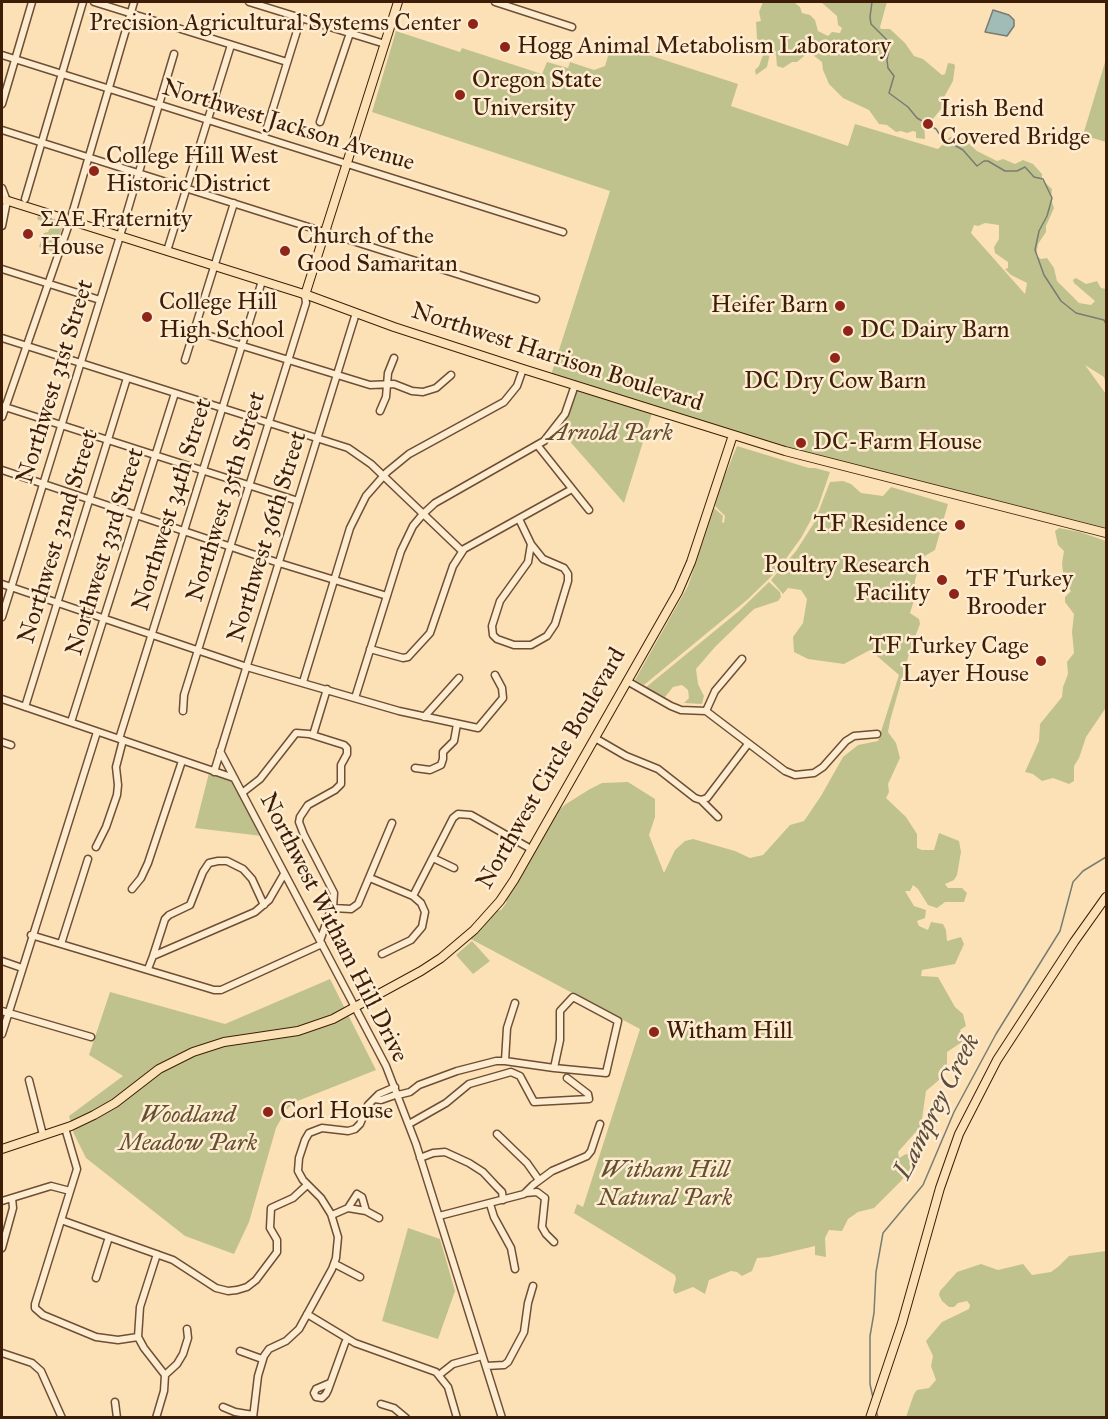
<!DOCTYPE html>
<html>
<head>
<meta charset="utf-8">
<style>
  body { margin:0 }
  #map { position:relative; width:1108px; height:1419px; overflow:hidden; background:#fce1b7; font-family:"IM FELL Great Primer",serif }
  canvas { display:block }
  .frame { position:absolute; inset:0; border:3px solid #3e1d08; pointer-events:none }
</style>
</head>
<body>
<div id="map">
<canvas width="1108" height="1419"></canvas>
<div class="frame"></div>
</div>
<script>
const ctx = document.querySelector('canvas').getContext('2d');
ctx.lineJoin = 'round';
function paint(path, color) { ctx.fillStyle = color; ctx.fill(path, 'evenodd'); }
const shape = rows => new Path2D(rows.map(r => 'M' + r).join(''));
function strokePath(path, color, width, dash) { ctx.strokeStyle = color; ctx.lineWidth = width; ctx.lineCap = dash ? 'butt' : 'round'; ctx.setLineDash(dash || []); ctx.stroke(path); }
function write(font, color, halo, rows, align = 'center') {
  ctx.font = font + ' "IM FELL Great Primer",serif'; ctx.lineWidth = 5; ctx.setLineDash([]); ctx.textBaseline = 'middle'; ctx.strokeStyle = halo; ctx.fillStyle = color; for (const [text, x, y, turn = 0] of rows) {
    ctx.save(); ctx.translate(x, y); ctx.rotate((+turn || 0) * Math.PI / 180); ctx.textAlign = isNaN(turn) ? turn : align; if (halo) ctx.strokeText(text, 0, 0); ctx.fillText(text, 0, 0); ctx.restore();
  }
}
paint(shape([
  [763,2,794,2,800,7,802,13,810,15,815,20,818,31,828,36,832,32,840,33,842,28,838,25,837,16,821,2,887,2,880,27,881,29,890,29,905,43,914,56,923,59,942,75,945,74,948,63,954,64,955,66,953,81,944,97,941,109,932,120,924,123,925,139,916,138,916,132,913,131,907,133,901,131,896,132,887,125,879,124,869,110,843,98,829,84,823,70,822,62,809,52,797,62,792,62,783,68,777,66,776,55,770,53,767,67,756,75,755,70,759,66,763,55,757,39,756,22,761,21,759,12],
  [396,31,460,52,462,48,542,74,547,62,568,68,570,62,594,70,605,66,612,43,738,84,731,106,848,146,855,124,938,149,950,137,959,135,977,151,997,161,1003,159,1015,164,1023,160,1033,164,1042,174,1042,180,1052,189,1051,199,1054,208,1046,226,1046,232,1038,244,1036,256,1041,259,1047,258,1054,268,1057,281,1079,303,1091,305,1095,301,1074,283,1073,280,1076,278,1086,284,1097,281,1101,288,1106,289,1106,385,1104,377,1085,365,1106,394,1106,528,797,450,551,375,610,191,372,112],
  [985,223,999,225,999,239,994,247,995,253,1008,262,1008,268,1005,269,1011,275,1027,283,1025,294,971,233,974,225,978,226],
  [1106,59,1106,142,1083,135],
  [38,216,63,225,54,252,39,247,44,233,48,232,51,225,37,219],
  [578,389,652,413,624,503,559,429,567,416],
  [737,446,809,468,815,468,830,472,818,507,801,538,777,571,747,600,644,685,635,680,688,586,714,508,723,516,722,522,724,523,725,516,715,506,719,490],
  [843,481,851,484,861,493,883,496,891,487,948,504,935,550,923,557,915,580,915,597,910,613,919,619,920,624,911,647,890,721,888,732,896,743,900,758,888,784,889,792,886,798,906,817,917,834,917,848,922,850,934,850,939,833,959,841,961,852,957,875,954,880,945,884,948,888,962,888,967,893,964,902,945,902,937,908,928,905,918,889,913,885,910,891,905,891,914,906,926,910,925,918,917,921,919,926,928,930,931,922,943,924,946,930,947,941,961,937,964,944,955,964,922,970,921,976,938,977,955,1007,963,1014,966,1026,960,1030,965,1040,947,1052,947,1065,939,1080,926,1091,921,1126,898,1152,899,1158,906,1154,916,1155,916,1163,900,1182,874,1208,858,1212,848,1219,842,1231,829,1230,825,1238,826,1257,815,1255,815,1246,769,1257,757,1258,752,1271,742,1276,737,1272,731,1271,709,1280,705,1294,693,1287,675,1294,673,1290,676,1279,675,1275,574,1213,577,1204,583,1207,640,1029,467,937,491,912,501,910,507,902,502,897,531,849,558,811,566,804,590,789,602,783,628,782,655,799,655,817,649,835,664,873,675,850,685,841,693,839,735,851,750,858,763,855,790,825,804,821,821,796,843,757,858,745,878,741,899,675,870,650,844,664,808,659,794,652,793,637,803,623,807,599,801,590,788,588,783,594,771,580,796,551,814,523,830,482],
  [1059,528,1080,532,1106,541,1105,709,1086,737,1079,758,1074,766,1074,781,1069,784,1053,778,1042,781,1033,774,1025,772,1039,741,1040,724,1062,697,1063,687,1068,674,1067,662,1074,653,1072,632,1074,614,1065,602,1065,597,1071,591,1064,583,1062,563,1064,551,1058,545,1055,531],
  [769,582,780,592,781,597,778,601,754,609,715,647,696,669,698,684,704,696,702,704,684,703,689,698,688,690,682,685,673,687,665,697,645,688,739,611],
  [209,773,231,780,262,836,195,828],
  [472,941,490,961,473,974,456,955],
  [330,979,376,1070,295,1102,286,1110,276,1128,249,1222,234,1254,185,1236,86,1158,74,1134,69,1116,123,1076,89,1055,110,992,225,1024],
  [408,1228,440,1239,455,1291,438,1339,382,1321],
  [1106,1251,1106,1417,906,1417,914,1394,917,1390,929,1388,936,1380,931,1366,933,1356,926,1341,942,1322,969,1309,970,1305,967,1301,958,1303,954,1307,949,1307,942,1301,939,1295,940,1291,957,1272,981,1264,998,1270,1023,1264,1032,1275,1051,1272,1059,1266,1069,1256]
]), '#c0c28e');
const water = shape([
  [993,10,1009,15,1014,20,1014,26,1007,36,985,32,993,10]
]);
paint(water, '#a1bbb7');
strokePath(water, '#797c71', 1.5);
strokePath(shape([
  [872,2,870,17,871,24,890,43,887,60,888,68,894,76,889,93,908,107,917,118,936,129,940,135],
  [949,142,963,150,977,166,984,161,988,161,1005,171,1017,171,1025,167,1034,177,1043,179,1052,198,1047,216,1039,231,1035,250,1044,275,1061,301,1076,313,1104,320,1106,324],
  [873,1398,870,1384,870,1336,874,1313,876,1272,883,1233,923,1185,954,1112,996,1034,1060,931,1073,882,1083,871,1106,857],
  [876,1410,878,1418]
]), '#797c71', 1.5);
const minor = shape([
  [94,2,287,62],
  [249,2,385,44],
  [495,2,572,27],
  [2,55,563,232],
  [2,104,32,2],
  [320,122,350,33],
  [2,130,536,299],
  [264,137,301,18],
  [2,188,7,201,2,226],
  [25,199,83,2],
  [167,251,231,45],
  [2,269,100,300],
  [194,331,370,385,394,384,412,391,423,392,436,388,451,375],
  [2,338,348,448,371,464,462,551],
  [185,360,234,203],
  [2,406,298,501],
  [380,411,386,397,388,373,394,358],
  [2,417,70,221,134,2],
  [538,446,589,510],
  [2,470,279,563,387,596],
  [519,519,531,544],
  [531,544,543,559,564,568,568,574,568,581,555,624,547,636,531,645,514,645,497,639,493,635,492,626,500,601,528,562,531,544],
  [2,584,247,667,399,711,478,728,503,698,502,688,495,675],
  [2,617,120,236,174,54],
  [370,649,403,658,408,657,430,633,453,566,464,549,572,489],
  [627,681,671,706,681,710,706,711,785,771,795,775,814,773,823,767,846,741,854,736,877,734],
  [303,682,350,528,366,496,387,472,409,454,504,402,517,386,523,369],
  [355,698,401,551,413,526,423,514,435,503,544,441,565,414,575,385],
  [2,699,234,778],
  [25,707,127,378],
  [183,711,184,695,306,303,305,295],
  [706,711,715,691,742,659],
  [424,717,459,678],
  [71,722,175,393],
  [313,735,327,689],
  [595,738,626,756,658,769,695,798,701,800,707,798,748,744],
  [119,739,262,281],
  [2,742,11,745],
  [220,751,386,1066,416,1144,502,1418],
  [415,768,430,770,441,765,443,759,443,752,454,741,457,724],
  [214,772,356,313],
  [242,793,260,779,296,733,309,734,344,745,347,748,347,754,341,765,341,784,335,790,308,805,300,817,299,822,304,835,334,893,333,908,330,912,320,941],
  [701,800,718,817],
  [96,847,106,827,117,795,118,785,116,767,123,740],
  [433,858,454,868],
  [370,878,413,896,421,903,425,912,422,927,411,940,382,954],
  [132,889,141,878,148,863,182,761],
  [413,896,453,818,458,814,471,815,531,849],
  [333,908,351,909,358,904,392,823],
  [31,935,214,990,221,990,322,944],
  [61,944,88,859],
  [153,956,165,919,169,915,190,905,203,872,209,863,218,861,227,861,243,869,252,879,264,905],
  [2,961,22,968],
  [148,969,153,956,255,912,269,900,284,874],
  [2,1011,91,1037],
  [2,1034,97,732],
  [505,1061,507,1028,515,1003],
  [29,1080,43,1135],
  [398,1095,410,1092,419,1085,457,1071,496,1061,505,1061,554,1068,606,1073,618,1021,573,997,560,1011,560,1040,554,1068],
  [375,1099,381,1100,398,1094],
  [409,1124,446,1103,469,1084,511,1072,520,1076,534,1102,589,1099,588,1094,567,1078],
  [65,1128,77,1169,35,1304,35,1308,43,1315,96,1337,118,1340,138,1337],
  [497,1134,527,1163,539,1180],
  [420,1158,433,1153,445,1152,469,1163,483,1172,497,1187,502,1192,503,1200],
  [525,1193,537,1192,545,1198,542,1227,546,1234,554,1242],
  [2,1201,51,1186,70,1191],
  [490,1204,494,1217,511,1248,515,1269],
  [348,1208,366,1211],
  [332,1215,348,1208,357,1194,362,1197,366,1211,379,1218],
  [439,1216,524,1194,533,1185,552,1171,587,1156,591,1151,600,1124],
  [61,1220,173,1260,216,1288,228,1291,237,1290,247,1287,256,1280,277,1252,277,1240,270,1228,271,1208,293,1198,307,1185],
  [2,1248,13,1208,12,1198],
  [335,1264,360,1277],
  [96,1278,109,1237],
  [307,1314,355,1343,436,1372,448,1387,457,1418],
  [240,1351,262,1359],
  [2,1353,32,1363,41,1371,62,1418],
  [486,1366,504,1365,508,1362,524,1332,528,1303,533,1286],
  [165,1375,177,1364,183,1354,188,1338,187,1329],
  [439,1375,453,1364,482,1356],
  [330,1383,316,1389,314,1393,316,1397,322,1398,326,1394,328,1390,345,1343,347,1339],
  [115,1402,117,1418],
  [381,1404,394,1408,406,1418],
  [223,1407,235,1412,253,1415],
  [156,1418,164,1391,165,1375,144,1348,138,1337,140,1307,157,1254],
  [253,1418,258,1376,264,1356,269,1349,286,1341,299,1329,332,1269,336,1258,338,1237,331,1214,321,1198,303,1180,298,1171,299,1158,305,1140,309,1133,322,1128,348,1131,355,1129,360,1124,368,1105,379,1094,395,1087]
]);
const major = shape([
  [2,199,310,296,394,327,523,369,785,451,1106,533],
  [305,295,398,2],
  [2,1149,71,1126,94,1115,115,1103,159,1069,193,1052,224,1042,298,1031,333,1019,421,971,441,958,474,930,500,901,514,880,678,592,691,562,733,435],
  [870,1418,902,1323,940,1188,959,1134,997,1060,1074,942,1106,897]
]);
strokePath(minor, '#6e4e34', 9);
strokePath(major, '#3e1d08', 10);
strokePath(minor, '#fdecd0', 6);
strokePath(major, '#fce1b7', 8);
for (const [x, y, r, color] of [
  [473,24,6,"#8f2418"],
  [505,47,6,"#8f2418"],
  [460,95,6,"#8f2418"],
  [928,124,6,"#8f2418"],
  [94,171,6,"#8f2418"],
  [28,234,6,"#8f2418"],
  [285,251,6,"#8f2418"],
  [840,306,6,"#8f2418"],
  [147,317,6,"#8f2418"],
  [848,331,6,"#8f2418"],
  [835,358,6,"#8f2418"],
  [801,443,6,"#8f2418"],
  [960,525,6,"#8f2418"],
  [942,580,6,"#8f2418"],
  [954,594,6,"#8f2418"],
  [1041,661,6,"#8f2418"],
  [654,1032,6,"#8f2418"],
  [268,1112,6,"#8f2418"]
]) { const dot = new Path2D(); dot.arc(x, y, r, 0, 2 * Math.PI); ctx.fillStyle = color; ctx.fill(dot); strokePath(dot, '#fdecd0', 2); }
write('24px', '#3e1d08', '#fdecd0', [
  ["Precision Agricultural Systems Center",461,24,"right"],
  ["Hogg Animal Metabolism Laboratory",517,47],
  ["Oregon State",472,81],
  ["University",472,109],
  ["Irish Bend",940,110],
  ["Covered Bridge",940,138],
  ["College Hill West",106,157],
  ["Historic District",106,185],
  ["ΣΑΕ Fraternity",40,220],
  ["House",40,248],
  ["Church of the",297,237],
  ["Good Samaritan",297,265],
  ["College Hill",159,303],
  ["High School",159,331],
  ["Heifer Barn",828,306,"right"],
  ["DC Dairy Barn",860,331],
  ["DC Dry Cow Barn",835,382,"center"],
  ["DC-Farm House",813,443],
  ["TF Residence",948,525,"right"],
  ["Poultry Research",930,566,"right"],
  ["Facility",930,594,"right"],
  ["TF Turkey",966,580],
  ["Brooder",966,608],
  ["TF Turkey Cage",1029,647,"right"],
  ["Layer House",1029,675,"right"],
  ["Witham Hill",666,1032],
  ["Corl House",280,1112]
], 'left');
write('24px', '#3e1d08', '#fdecd0', [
  ["Northwest Jackson Avenue",288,126,17],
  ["Northwest Harrison Boulevard",557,358,18],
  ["Northwest 31st Street",56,382,-73],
  ["Northwest 35th Street",227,497,-73],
  ["Northwest 34th Street",173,505,-73],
  ["Northwest 32nd Street",59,537,-73],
  ["Northwest 36th Street",268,537,-73],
  ["Northwest 33rd Street",106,552,-73],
  ["Northwest Circle Boulevard",552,769,-60],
  ["Northwest Witham Hill Drive",333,928,63]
]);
write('italic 24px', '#654f30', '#fdecd0', [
  ["Arnold Park",610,434],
  ["Woodland",188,1116],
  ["Meadow Park",188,1144],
  ["Witham Hill",665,1171],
  ["Natural Park",665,1199]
]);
write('italic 26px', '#5c4c3d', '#fdecd0', [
  ["Lamprey Creek",938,1107,-63]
]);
</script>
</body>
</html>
